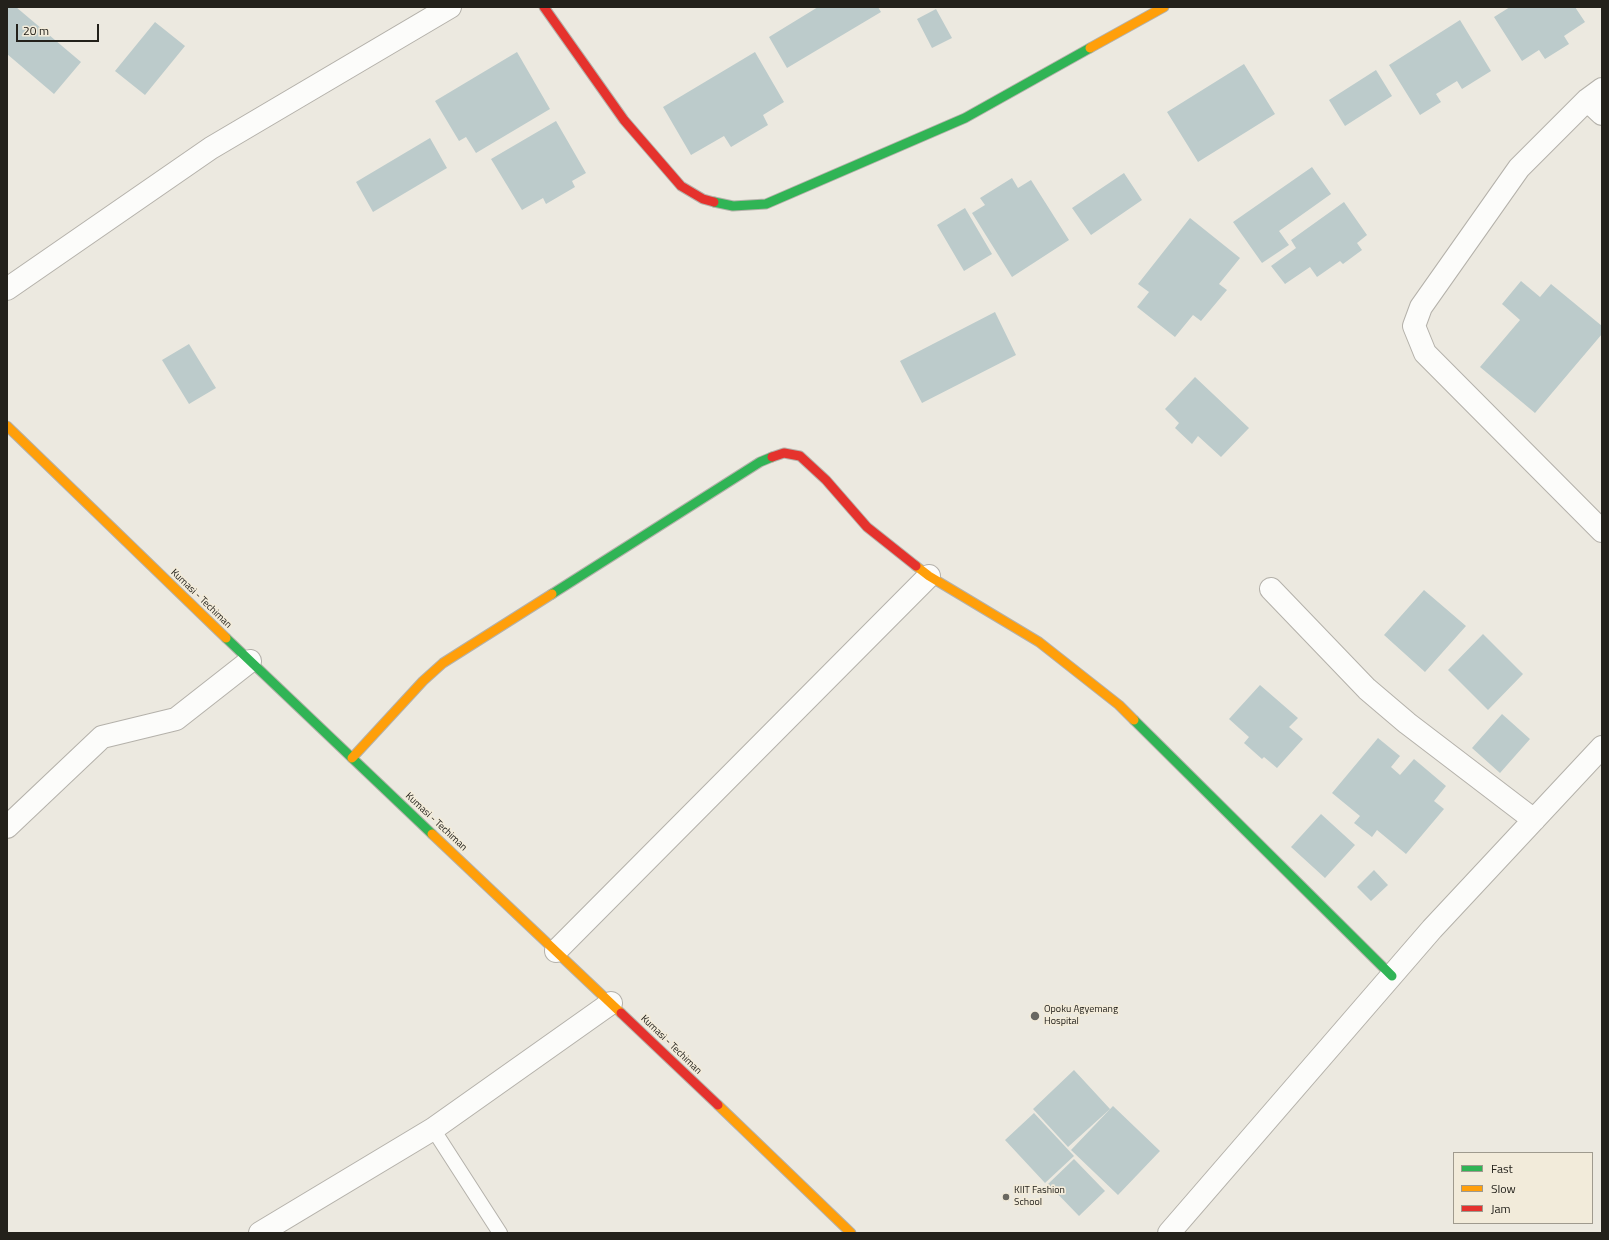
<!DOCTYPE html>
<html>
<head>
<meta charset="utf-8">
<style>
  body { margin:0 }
  #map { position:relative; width:1609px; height:1240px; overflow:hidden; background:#ece9e0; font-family:"Titillium Web",sans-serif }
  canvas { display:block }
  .frame { position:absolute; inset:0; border:8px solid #23211b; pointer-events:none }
  .legend { position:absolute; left:1453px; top:1152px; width:140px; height:72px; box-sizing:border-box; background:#f2ebda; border:1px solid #9f9a8e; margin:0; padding:5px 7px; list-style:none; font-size:12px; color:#23211b }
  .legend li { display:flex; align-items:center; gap:8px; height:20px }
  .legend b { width:20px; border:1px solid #9f9a8e }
  .scale { position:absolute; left:16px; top:24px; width:83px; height:18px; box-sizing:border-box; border:2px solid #23211b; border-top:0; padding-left:5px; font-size:12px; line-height:14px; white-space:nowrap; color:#23211b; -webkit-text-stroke:3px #f2ebda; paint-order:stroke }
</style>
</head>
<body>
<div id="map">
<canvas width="1609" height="1240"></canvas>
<div class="frame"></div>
<ul class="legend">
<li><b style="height:5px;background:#30b455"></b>Fast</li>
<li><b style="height:5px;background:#ff9f0a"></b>Slow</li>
<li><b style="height:5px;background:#e5322d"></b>Jam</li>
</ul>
<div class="scale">20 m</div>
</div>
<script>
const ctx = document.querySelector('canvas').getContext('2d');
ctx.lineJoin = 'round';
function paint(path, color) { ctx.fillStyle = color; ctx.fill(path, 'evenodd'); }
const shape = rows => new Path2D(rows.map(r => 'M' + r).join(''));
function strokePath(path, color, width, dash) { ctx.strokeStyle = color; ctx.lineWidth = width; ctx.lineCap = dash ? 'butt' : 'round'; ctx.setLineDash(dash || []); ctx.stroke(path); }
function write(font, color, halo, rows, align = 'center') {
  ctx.font = font + ' "Titillium Web",sans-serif'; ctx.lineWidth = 3.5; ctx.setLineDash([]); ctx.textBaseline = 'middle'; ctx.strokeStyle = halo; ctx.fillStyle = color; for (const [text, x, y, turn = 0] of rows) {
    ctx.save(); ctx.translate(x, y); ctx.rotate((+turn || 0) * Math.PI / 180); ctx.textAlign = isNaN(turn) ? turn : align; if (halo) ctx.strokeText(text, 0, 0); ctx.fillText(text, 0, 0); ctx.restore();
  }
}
paint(shape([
  [7,7,16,7,81,62,54,94,7,54],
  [818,7,878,7,881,12,787,68,769,37],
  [1510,7,1575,7,1585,22,1564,36,1569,44,1545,59,1539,50,1522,61,1494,17],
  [936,9,952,38,932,48,917,19],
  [1460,20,1491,71,1462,89,1457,81,1436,94,1441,102,1420,115,1389,65],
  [155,22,185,46,145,95,115,71],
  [517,52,550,109,476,153,466,137,459,141,435,101],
  [755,52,784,102,763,115,768,125,731,147,724,136,691,155,663,107],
  [1244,64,1275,114,1198,162,1167,112],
  [1376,70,1392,96,1345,126,1329,100],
  [556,121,586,173,572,181,575,187,546,204,543,198,522,210,491,159],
  [430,138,447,168,373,212,356,182],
  [1312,167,1331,194,1279,231,1289,245,1262,263,1233,222],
  [1124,173,1142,200,1091,235,1072,208],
  [1012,178,1018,188,1031,180,1069,240,1012,277,972,213,985,205,980,198],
  [1344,202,1367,235,1357,243,1362,250,1343,264,1340,261,1317,277,1310,267,1285,284,1271,266,1296,248,1291,240],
  [965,208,992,254,964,271,937,225],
  [1190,218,1240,258,1219,284,1227,290,1201,321,1193,315,1175,337,1137,307,1149,292,1138,284],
  [1521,281,1540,297,1551,284,1602,326,1602,334,1535,413,1480,367,1520,320,1502,304],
  [995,312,1016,355,922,403,900,361],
  [189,344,216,388,189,404,162,360],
  [1195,377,1249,428,1221,457,1198,436,1192,444,1175,428,1179,423,1165,409],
  [1424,590,1466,626,1425,672,1384,635],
  [1483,634,1523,674,1488,710,1448,670],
  [1260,685,1298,718,1289,727,1303,739,1277,768,1264,757,1262,759,1244,743,1249,737,1229,719],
  [1502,714,1530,739,1500,773,1472,748],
  [1378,738,1400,756,1391,767,1400,775,1414,759,1446,786,1434,801,1444,809,1406,854,1377,830,1372,837,1354,823,1360,816,1332,793],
  [1321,814,1355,845,1325,878,1291,847],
  [1374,870,1388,885,1371,901,1357,887],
  [1074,1070,1110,1109,1068,1147,1033,1109],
  [1113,1106,1160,1151,1118,1195,1071,1150],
  [1034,1113,1074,1156,1045,1183,1005,1140],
  [1074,1159,1105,1191,1079,1216,1048,1184]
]), '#bccbcb');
const lane = shape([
  [433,1129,500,1233]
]);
const street = shape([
  [1602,89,1587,100,1519,168,1421,307,1414,326,1425,353,1602,531],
  [1587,100,1602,114],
  [7,289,211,148,450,7],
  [1271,589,1367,689,1407,723,1534,820],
  [7,827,102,737,176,719,250,661],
  [556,951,929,576],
  [260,1233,433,1129,611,1003],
  [1169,1233,1432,929,1602,747]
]);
const fast = shape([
  [714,202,733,206,766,204,965,118,1090,48],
  [552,594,760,462,772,457],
  [226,638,432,834],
  [1134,720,1392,976]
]);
const slow = shape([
  [1090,48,1164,7],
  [7,426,226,638],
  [916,566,929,576,1039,642,1119,705,1134,720],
  [352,758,423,681,443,663,552,594],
  [432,834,621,1013],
  [718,1105,851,1233]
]);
const jam = shape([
  [544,7,624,120,681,186,703,199,714,202],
  [772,457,784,453,800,456,826,480,867,527,916,566],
  [621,1013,718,1105]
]);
strokePath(lane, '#b4b1aa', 16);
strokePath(street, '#b4b1aa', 24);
strokePath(fast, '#b4b1aa', 11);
strokePath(slow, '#b4b1aa', 11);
strokePath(jam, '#b4b1aa', 11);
strokePath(lane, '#fcfcfa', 14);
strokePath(street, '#fcfcfa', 22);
strokePath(fast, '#30b455', 9);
strokePath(slow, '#ff9f0a', 9);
strokePath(jam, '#e5322d', 9);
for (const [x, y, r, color] of [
  [1035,1016,5,"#696760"],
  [1006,1197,4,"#696760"]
]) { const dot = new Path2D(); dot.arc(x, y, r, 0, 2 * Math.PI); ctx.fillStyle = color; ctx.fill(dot); strokePath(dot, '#f2ebda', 1.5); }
write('10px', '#23211b', '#f2ebda', [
  ["Kumasi - Techiman",201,599,44],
  ["Kumasi - Techiman",436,822,43],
  ["Kumasi - Techiman",671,1045,44]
]);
write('10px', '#23211b', '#f2ebda', [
  ["Opoku Agyemang",1044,1010],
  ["Hospital",1044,1022],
  ["KIIT Fashion",1014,1191],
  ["School",1014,1203]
], 'left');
</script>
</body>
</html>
